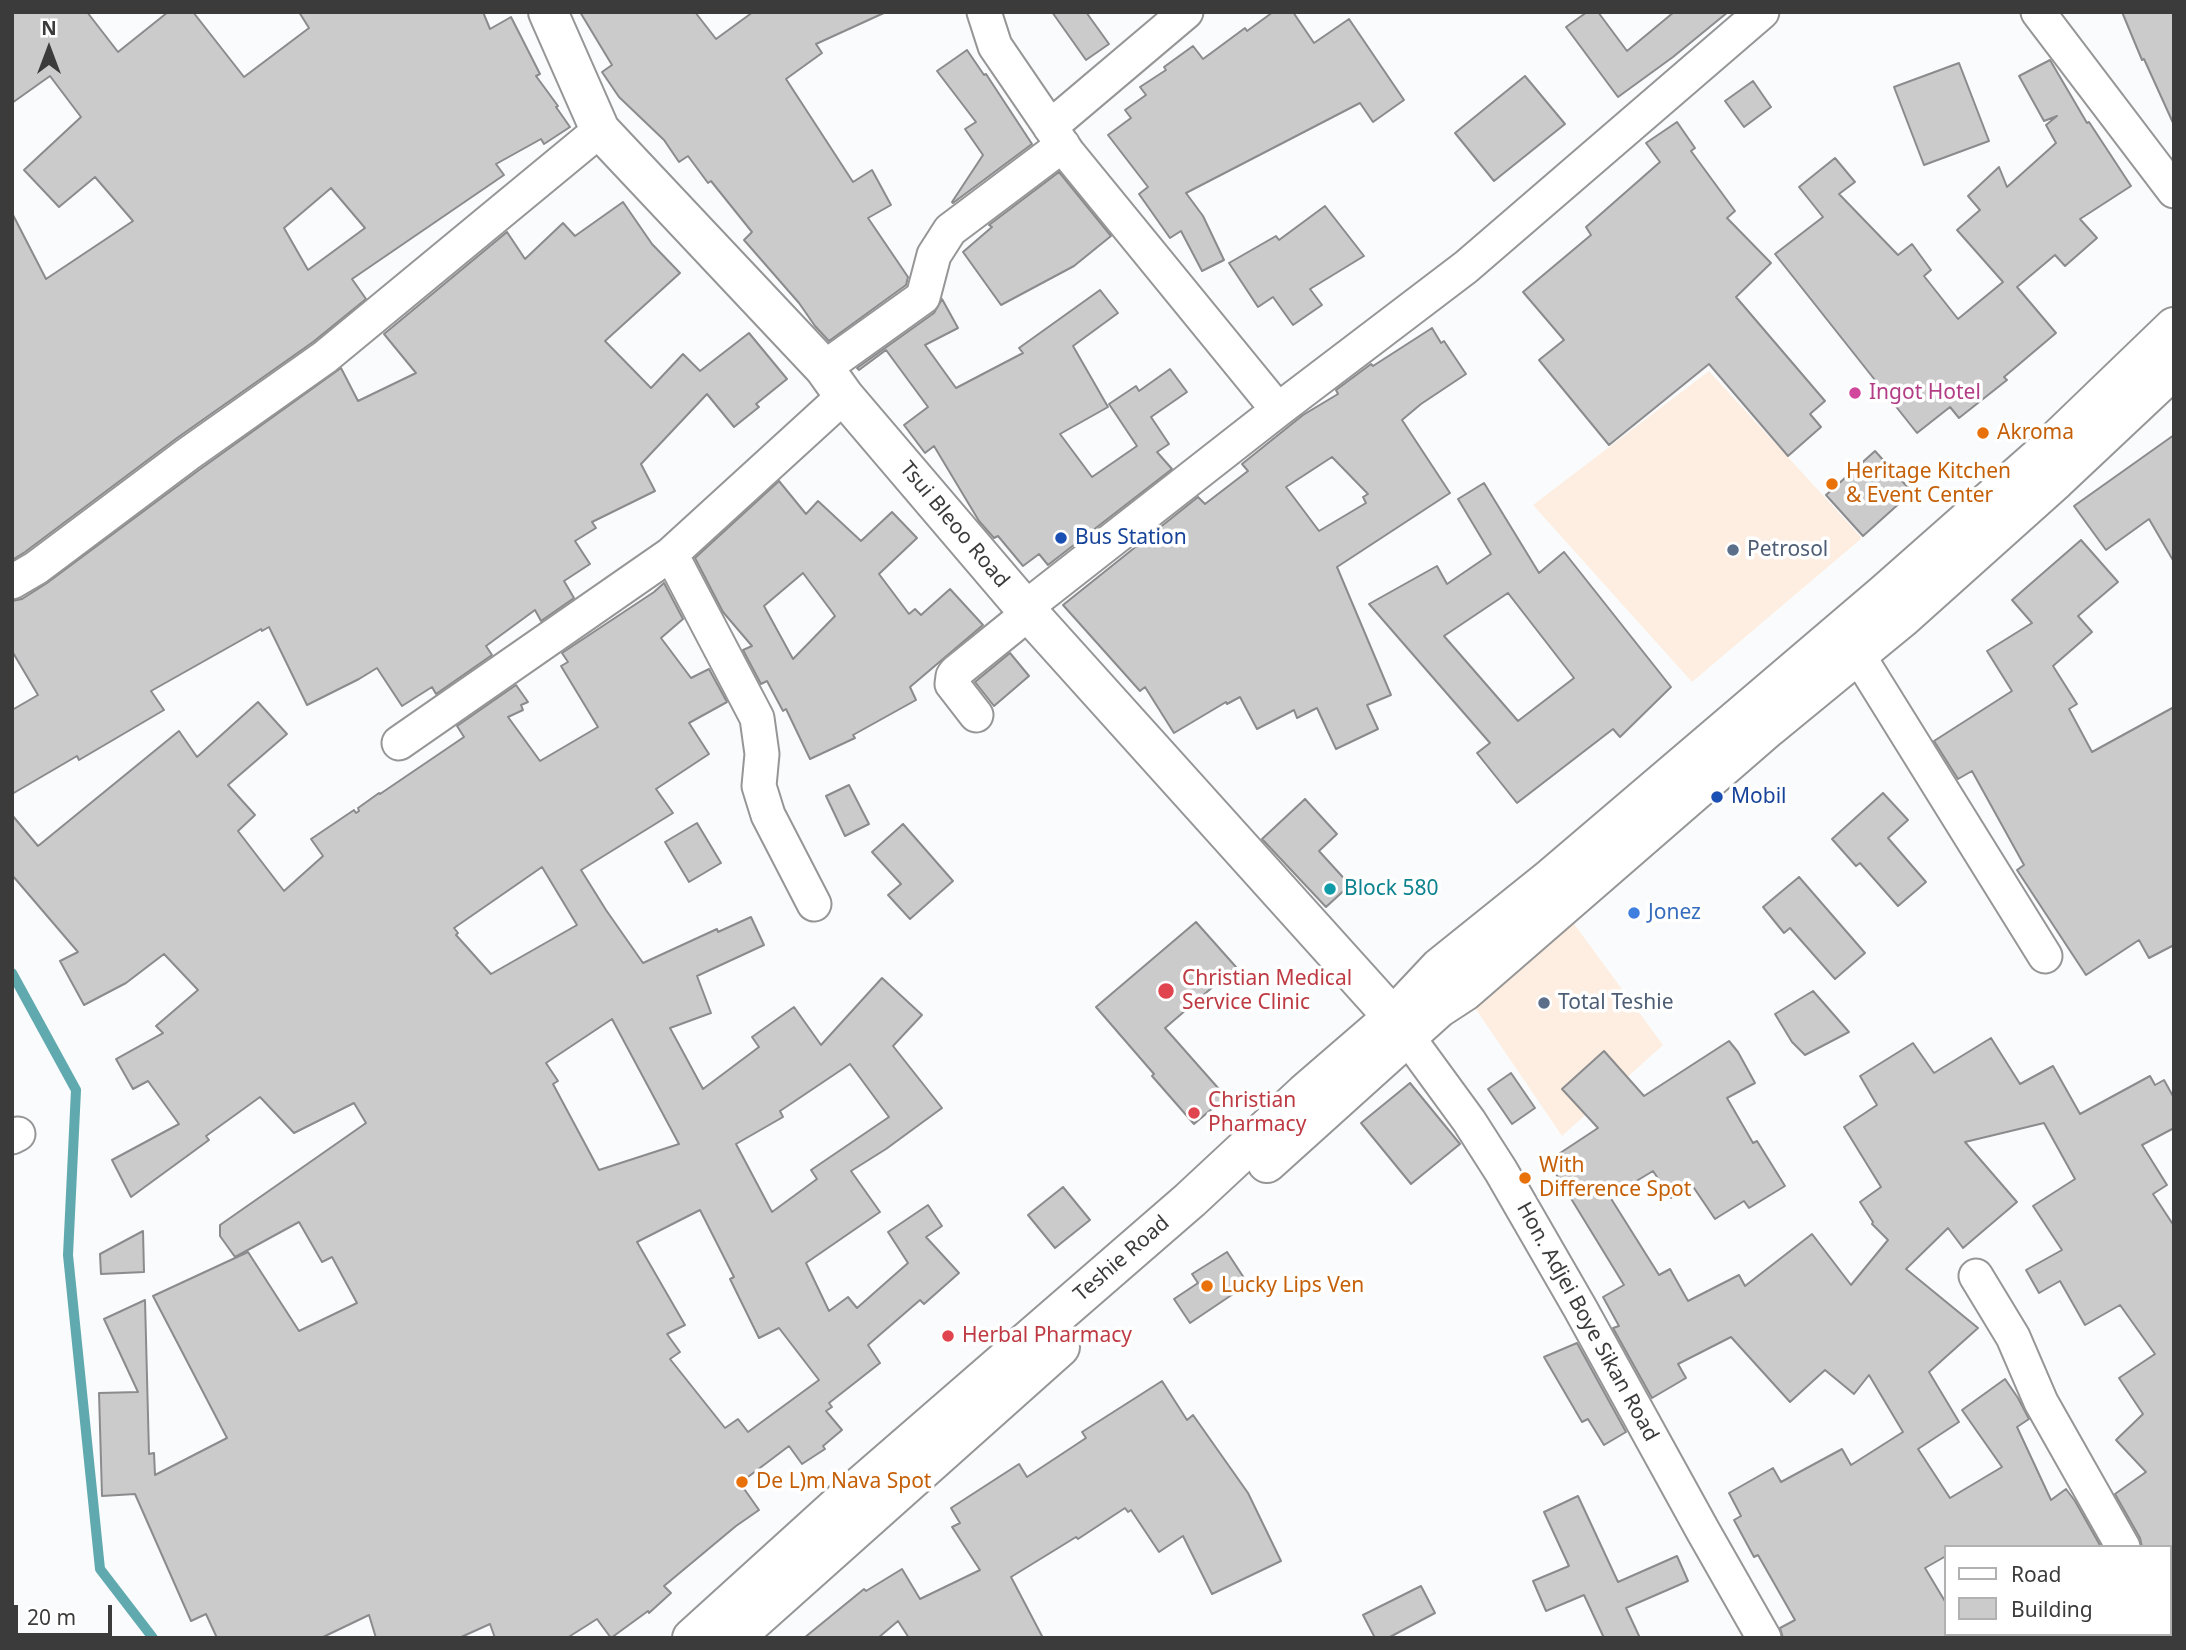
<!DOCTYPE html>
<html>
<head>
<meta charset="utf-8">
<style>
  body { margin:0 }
  #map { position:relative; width:2186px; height:1650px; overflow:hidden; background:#fafbfc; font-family:"Noto Sans",sans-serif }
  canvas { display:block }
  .frame { position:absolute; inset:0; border:14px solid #3b3b3b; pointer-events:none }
  .legend { position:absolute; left:1944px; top:1545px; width:228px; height:91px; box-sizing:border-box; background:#fff; border:2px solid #b1b1b1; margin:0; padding:9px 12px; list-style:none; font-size:21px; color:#3b3b3b }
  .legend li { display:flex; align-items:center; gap:14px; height:35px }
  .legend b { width:35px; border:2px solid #b1b1b1 }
  .north { position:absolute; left:14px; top:14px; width:70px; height:70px; -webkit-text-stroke:5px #fff; paint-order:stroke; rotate:0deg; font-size:19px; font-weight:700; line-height:28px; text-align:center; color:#3b3b3b }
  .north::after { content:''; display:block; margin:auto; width:24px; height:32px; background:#3b3b3b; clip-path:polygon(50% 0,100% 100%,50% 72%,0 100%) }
  .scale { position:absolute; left:14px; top:1605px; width:98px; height:32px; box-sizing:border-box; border:4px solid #3b3b3b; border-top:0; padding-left:9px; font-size:21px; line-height:24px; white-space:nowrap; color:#3b3b3b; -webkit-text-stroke:5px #fff; paint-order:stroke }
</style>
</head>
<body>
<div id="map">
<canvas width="2186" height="1650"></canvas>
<div class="frame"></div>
<ul class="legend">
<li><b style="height:9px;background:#fff"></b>Road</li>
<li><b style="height:19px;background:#cbcbcc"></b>Building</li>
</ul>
<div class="north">N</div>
<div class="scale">20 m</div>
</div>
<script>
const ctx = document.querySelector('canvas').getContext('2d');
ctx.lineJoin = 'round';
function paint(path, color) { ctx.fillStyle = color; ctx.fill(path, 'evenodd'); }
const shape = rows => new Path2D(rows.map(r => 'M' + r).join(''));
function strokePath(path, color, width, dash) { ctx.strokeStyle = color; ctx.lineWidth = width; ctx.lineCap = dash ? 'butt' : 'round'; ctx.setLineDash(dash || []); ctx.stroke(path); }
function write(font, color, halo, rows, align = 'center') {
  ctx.font = font + ' "Noto Sans",sans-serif'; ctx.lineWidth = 7; ctx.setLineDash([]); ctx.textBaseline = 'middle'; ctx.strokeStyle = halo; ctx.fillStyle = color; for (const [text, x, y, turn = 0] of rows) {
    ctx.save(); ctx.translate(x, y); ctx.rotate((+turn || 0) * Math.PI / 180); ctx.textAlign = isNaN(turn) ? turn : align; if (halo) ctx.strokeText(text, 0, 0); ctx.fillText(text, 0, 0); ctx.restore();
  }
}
paint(shape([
  [1709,371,1862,538,1692,682,1533,505],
  [1569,917,1663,1045,1562,1136,1471,1002]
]), '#fdeee1');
strokePath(shape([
  [12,973,76,1090,68,1255,100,1569,153,1638]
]), '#60aaaf', 10);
const building = shape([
  [12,12,87,12,118,52,168,12,193,12,244,77,309,28,299,12,483,12,490,29,511,17,540,74,536,76,558,106,556,107,570,127,544,144,541,139,496,164,504,175,352,279,366,299,313,342,177,438,25,552,12,560,12,213,46,279,133,221,95,177,59,207,24,170,81,117,50,76,12,103,12,12],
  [331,188,365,228,308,270,284,228,331,188],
  [580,12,695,12,716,39,753,12,886,12,816,44,822,53,786,79,853,182,872,170,891,205,868,218,908,277,906,285,829,341,815,326,799,303,744,240,752,232,711,181,708,183,688,156,679,162,664,140,619,97,602,72,612,65,580,12],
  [1052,12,1086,12,1109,44,1086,60,1052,12],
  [1273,12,1293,12,1314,43,1349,19,1404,100,1373,122,1360,103,1186,193,1203,216,1224,260,1202,271,1181,231,1170,238,1139,194,1148,187,1108,135,1131,118,1125,110,1146,95,1140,87,1166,70,1164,67,1193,46,1203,59,1245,28,1247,31,1273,12],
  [1587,12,1598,12,1627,51,1674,12,1728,12,1673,57,1618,97,1566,27,1587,12],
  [2122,12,2174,12,2174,125,2144,59,2142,60,2122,12],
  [967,50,984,75,986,74,1032,144,953,203,952,202,983,155,965,129,976,122,937,71,967,50],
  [2050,60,2087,123,2089,122,2131,186,2080,219,2097,238,2065,266,2055,255,2017,287,2056,333,2004,377,2007,380,1959,418,1950,407,1917,433,1775,254,1823,217,1799,187,1835,158,1855,182,1839,194,1898,255,1912,244,1931,270,1924,276,1958,319,2003,282,1957,230,1980,210,1968,196,1999,167,2007,187,2056,143,2046,125,2057,116,2044,121,2019,76,2050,60],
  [1959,63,1989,141,1924,165,1894,87,1959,63],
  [1525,76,1565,124,1494,181,1455,133,1525,76],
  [1753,81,1771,107,1744,127,1725,101,1753,81],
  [1677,122,1695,148,1691,151,1735,211,1727,218,1771,263,1736,297,1825,401,1810,414,1821,427,1788,456,1709,364,1609,445,1539,360,1564,340,1523,292,1591,235,1586,227,1660,162,1646,143,1677,122],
  [1059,172,1111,236,1074,266,1001,305,963,252,992,227,989,225,1059,172],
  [623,202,652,244,680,273,605,341,651,388,683,354,700,371,749,333,787,379,756,404,759,407,734,427,707,394,641,464,655,491,592,522,596,528,575,541,590,564,564,581,574,598,541,621,535,610,486,646,492,655,436,694,432,687,402,706,377,668,359,679,307,705,269,627,262,631,261,629,151,691,164,710,79,760,77,756,12,794,12,710,38,695,12,651,12,601,22,599,47,583,199,470,341,368,358,401,416,373,384,334,507,232,525,259,563,223,575,236,623,202],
  [1325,206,1364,256,1310,289,1322,305,1293,325,1273,297,1258,307,1229,263,1276,236,1279,240,1325,206],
  [1100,290,1118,313,1073,346,1108,407,1060,434,1092,477,1137,446,1109,404,1136,386,1139,391,1170,369,1187,392,1151,417,1169,444,1157,452,1172,469,1048,565,1039,554,1023,566,998,536,994,538,979,521,934,446,925,453,904,425,928,407,886,350,859,370,857,368,934,313,942,299,958,328,925,345,956,388,1023,353,1019,348,1100,290],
  [1432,328,1441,343,1444,341,1466,374,1421,404,1402,420,1450,493,1337,567,1391,695,1367,705,1378,729,1336,749,1317,708,1297,718,1294,710,1257,729,1240,697,1227,704,1226,702,1174,733,1145,687,1140,691,1063,605,1198,497,1205,504,1248,471,1242,464,1303,415,1338,394,1336,390,1371,364,1373,366,1432,328],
  [1332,457,1368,494,1363,497,1366,503,1319,531,1286,487,1332,457],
  [2174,435,2174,562,2149,519,2106,550,2074,506,2174,435],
  [1875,451,1912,492,1863,536,1826,495,1875,451],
  [779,481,806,514,818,501,861,541,892,512,917,538,879,574,909,614,915,609,921,615,950,589,983,625,910,687,916,700,853,735,855,738,810,759,786,709,783,711,767,681,761,684,743,650,752,646,723,612,695,558,779,481],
  [803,573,835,616,793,659,764,606,803,573],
  [1484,483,1539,573,1564,552,1671,687,1620,737,1613,729,1517,803,1477,753,1490,743,1369,604,1437,566,1447,584,1491,554,1458,499,1484,483],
  [1508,593,1574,678,1518,721,1444,636,1508,593],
  [2081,540,2118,582,2078,616,2092,632,2053,666,2077,704,2069,709,2092,752,2174,707,2174,945,2149,958,2139,940,2086,975,2017,870,2024,865,1972,771,1958,779,1934,741,2012,691,1987,651,2032,623,2012,600,2081,540],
  [664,583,683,619,661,638,691,678,709,669,727,702,689,723,709,754,656,789,673,813,581,870,606,910,643,963,717,929,718,932,751,917,764,945,697,976,711,1013,670,1028,703,1089,759,1047,752,1037,794,1007,821,1045,882,978,922,1015,893,1046,942,1108,886,1149,851,1171,880,1212,806,1263,829,1311,848,1297,857,1308,908,1263,888,1232,928,1205,942,1226,926,1237,959,1273,924,1304,920,1300,868,1345,880,1363,829,1403,832,1407,826,1411,842,1430,823,1446,825,1449,802,1464,789,1446,740,1483,759,1510,736,1526,664,1586,671,1593,649,1613,648,1611,611,1638,597,1619,567,1638,495,1638,490,1624,459,1638,376,1638,369,1615,321,1638,217,1638,206,1614,191,1621,135,1494,102,1496,99,1393,138,1392,104,1319,145,1300,149,1454,154,1453,155,1475,227,1438,153,1296,248,1252,299,1331,357,1303,332,1257,322,1262,299,1222,235,1257,220,1236,220,1225,366,1123,354,1103,294,1133,260,1097,206,1136,209,1140,131,1197,112,1160,179,1124,148,1081,133,1089,116,1059,163,1033,156,1026,198,990,164,954,126,983,84,1005,60,961,78,952,12,875,12,815,38,846,179,731,197,757,258,702,287,734,228,785,255,815,238,831,284,891,323,856,311,839,354,810,356,813,359,811,358,808,379,793,380,794,464,737,457,726,516,685,528,702,521,705,523,710,508,717,540,761,598,727,561,666,568,662,562,653,654,592,664,583],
  [542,867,577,925,491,974,456,935,458,933,454,928,542,867],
  [612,1019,679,1144,599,1170,553,1084,558,1081,546,1063,612,1019],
  [850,1064,889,1117,811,1170,817,1179,772,1212,736,1144,783,1117,780,1111,850,1064],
  [700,1210,734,1277,730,1279,759,1338,779,1328,819,1380,748,1432,738,1419,725,1428,670,1359,680,1352,667,1334,685,1325,637,1242,700,1210],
  [1010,653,1029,676,994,706,975,682,1010,653],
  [849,785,869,824,845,836,826,796,849,785],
  [1883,793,1908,820,1888,838,1926,882,1898,906,1860,863,1856,866,1832,839,1883,793],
  [1305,799,1337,834,1319,851,1350,885,1326,907,1262,839,1305,799],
  [697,823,721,863,689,882,665,842,697,823],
  [903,824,953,881,910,919,888,895,901,884,872,852,903,824],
  [1799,877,1865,953,1835,979,1790,928,1784,933,1763,907,1799,877],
  [1196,922,1236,967,1165,1028,1226,1097,1194,1124,1152,1076,1154,1074,1096,1007,1196,922],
  [1813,991,1849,1032,1805,1055,1792,1042,1775,1014,1813,991],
  [1991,1038,2020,1084,2053,1066,2080,1114,2150,1076,2155,1085,2164,1080,2174,1098,2174,1128,2142,1145,2167,1185,2153,1194,2174,1226,2174,1547,2142,1547,2140,1538,2115,1494,2146,1472,2116,1440,2143,1414,2119,1378,2155,1354,2120,1305,2085,1325,2060,1281,2039,1293,2026,1270,2062,1250,2033,1206,2075,1179,2044,1123,1965,1142,2017,1202,1963,1248,1948,1228,1906,1269,1978,1328,1929,1372,1959,1422,1918,1449,1950,1498,2002,1467,1962,1410,2005,1379,2018,1398,2029,1419,2017,1427,2051,1500,2066,1489,2075,1501,2101,1547,1946,1547,1946,1556,1925,1568,1946,1603,1946,1638,1783,1638,1780,1628,1795,1620,1758,1555,1754,1557,1734,1520,1741,1516,1729,1493,1773,1468,1781,1482,1842,1449,1851,1465,1903,1432,1869,1375,1854,1394,1825,1370,1790,1402,1731,1337,1678,1364,1686,1378,1652,1398,1613,1328,1619,1326,1603,1297,1624,1285,1548,1161,1598,1128,1562,1089,1604,1051,1644,1096,1729,1041,1738,1052,1755,1083,1727,1098,1753,1143,1757,1141,1785,1186,1749,1208,1744,1201,1715,1219,1692,1185,1671,1198,1653,1171,1610,1197,1659,1275,1670,1269,1688,1301,1739,1275,1745,1286,1812,1234,1851,1285,1888,1240,1872,1224,1873,1222,1860,1202,1881,1187,1844,1127,1877,1105,1860,1076,1913,1043,1934,1073,1991,1038],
  [1511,1073,1535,1108,1512,1124,1488,1089,1511,1073],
  [1410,1083,1460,1144,1411,1184,1361,1123,1410,1083],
  [1063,1187,1090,1220,1055,1248,1028,1215,1063,1187],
  [143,1231,144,1272,101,1274,100,1254,143,1231],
  [1227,1252,1248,1284,1190,1323,1174,1299,1198,1283,1192,1274,1227,1252],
  [1577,1343,1626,1432,1604,1445,1588,1419,1582,1422,1544,1357,1577,1343],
  [1162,1381,1187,1420,1193,1415,1248,1493,1281,1561,1212,1594,1183,1536,1159,1552,1131,1510,1128,1512,1125,1508,1078,1539,1076,1537,1011,1577,1043,1638,909,1638,898,1621,878,1638,804,1638,864,1589,866,1591,902,1569,920,1599,980,1570,952,1527,960,1523,951,1508,1019,1464,1027,1477,1086,1438,1082,1432,1162,1381],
  [1578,1496,1618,1582,1677,1556,1688,1581,1626,1608,1640,1638,1604,1638,1584,1595,1546,1611,1533,1581,1569,1566,1544,1512,1578,1496],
  [1421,1586,1435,1613,1388,1638,1375,1638,1363,1615,1421,1586]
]);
paint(building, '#cbcbcc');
strokePath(building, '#8b8b8d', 2);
const street = shape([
  [984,12,995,46,1068,153,1278,410],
  [2038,12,2174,191],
  [1050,127,1186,12],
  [824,368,923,297,934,255,950,230,1063,145],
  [671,554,757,718,762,754,759,786,768,815,814,904],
  [12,582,36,568,188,454,325,357,600,130],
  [1025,608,1278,410,1466,267,1762,12],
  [1858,655,2045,956],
  [976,715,952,684,953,676,956,672,1029,613],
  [399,743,671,554,844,396],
  [1393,1017,1469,1121,1501,1171,1580,1308,1703,1531,1764,1638],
  [12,1137,18,1134],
  [1976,1276,2013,1337,2041,1402,2123,1547],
  [2170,1628,2174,1634]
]);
const secondary = shape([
  [548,12,600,130,824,368,844,396,1029,613,1393,1017]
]);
const primary = shape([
  [1267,1163,1439,1008,1465,991,1768,728,1902,618,2056,480,2174,369],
  [692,1638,843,1501,1190,1200,1305,1093,1393,1017,1440,967,1552,877,1884,594,2038,458,2174,327],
  [734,1638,1060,1347]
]);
strokePath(street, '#969697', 37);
strokePath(secondary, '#969697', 42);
strokePath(primary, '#969697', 42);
strokePath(street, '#fff', 33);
strokePath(secondary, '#fff', 38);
strokePath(primary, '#fff', 38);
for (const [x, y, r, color] of [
  [1855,393,7,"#d1479c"],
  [1983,433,7,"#e8710a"],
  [1832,484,7,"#e8710a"],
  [1061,538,7,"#1a4fb4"],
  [1733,550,7,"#5c6f8a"],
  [1717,797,7,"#1a4fb4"],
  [1330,889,7,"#0f9aa8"],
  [1634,913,7,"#3f7fe0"],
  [1166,991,9,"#e0444e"],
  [1544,1003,7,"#5c6f8a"],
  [1194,1113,7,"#e0444e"],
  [1525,1178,7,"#e8710a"],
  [1207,1286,7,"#e8710a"],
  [948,1336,7,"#e0444e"],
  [742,1482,7,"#e8710a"]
]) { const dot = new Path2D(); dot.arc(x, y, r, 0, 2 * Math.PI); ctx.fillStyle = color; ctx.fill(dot); strokePath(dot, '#fff', 2.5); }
write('21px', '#b23c85', '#fff', [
  ["Ingot Hotel",1869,393]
], 'left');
write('21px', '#c56008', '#fff', [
  ["Akroma",1997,433],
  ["Heritage Kitchen",1846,472],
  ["& Event Center",1846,496],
  ["With",1539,1166],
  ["Difference Spot",1539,1190],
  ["Lucky Lips Ven",1221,1286],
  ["De L)m Nava Spot",756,1482]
], 'left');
write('21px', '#3b3b3b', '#fff', [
  ["Tsui Bleoo Road",954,525,50],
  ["Teshie Road",1122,1259,-41],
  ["Hon. Adjei Boye Sikan Road",1587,1322,61]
]);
write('21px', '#164399', '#fff', [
  ["Bus Station",1075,538],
  ["Mobil",1731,797]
], 'left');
write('21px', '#4e5e75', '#fff', [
  ["Petrosol",1747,550],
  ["Total Teshie",1558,1003]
], 'left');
write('21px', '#0d838f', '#fff', [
  ["Block 580",1344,889]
], 'left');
write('21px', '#366cbe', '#fff', [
  ["Jonez",1648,913]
], 'left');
write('21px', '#be3a42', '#fff', [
  ["Christian Medical",1182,979],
  ["Service Clinic",1182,1003],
  ["Christian",1208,1101],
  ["Pharmacy",1208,1125],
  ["Herbal Pharmacy",962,1336]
], 'left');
</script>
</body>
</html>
